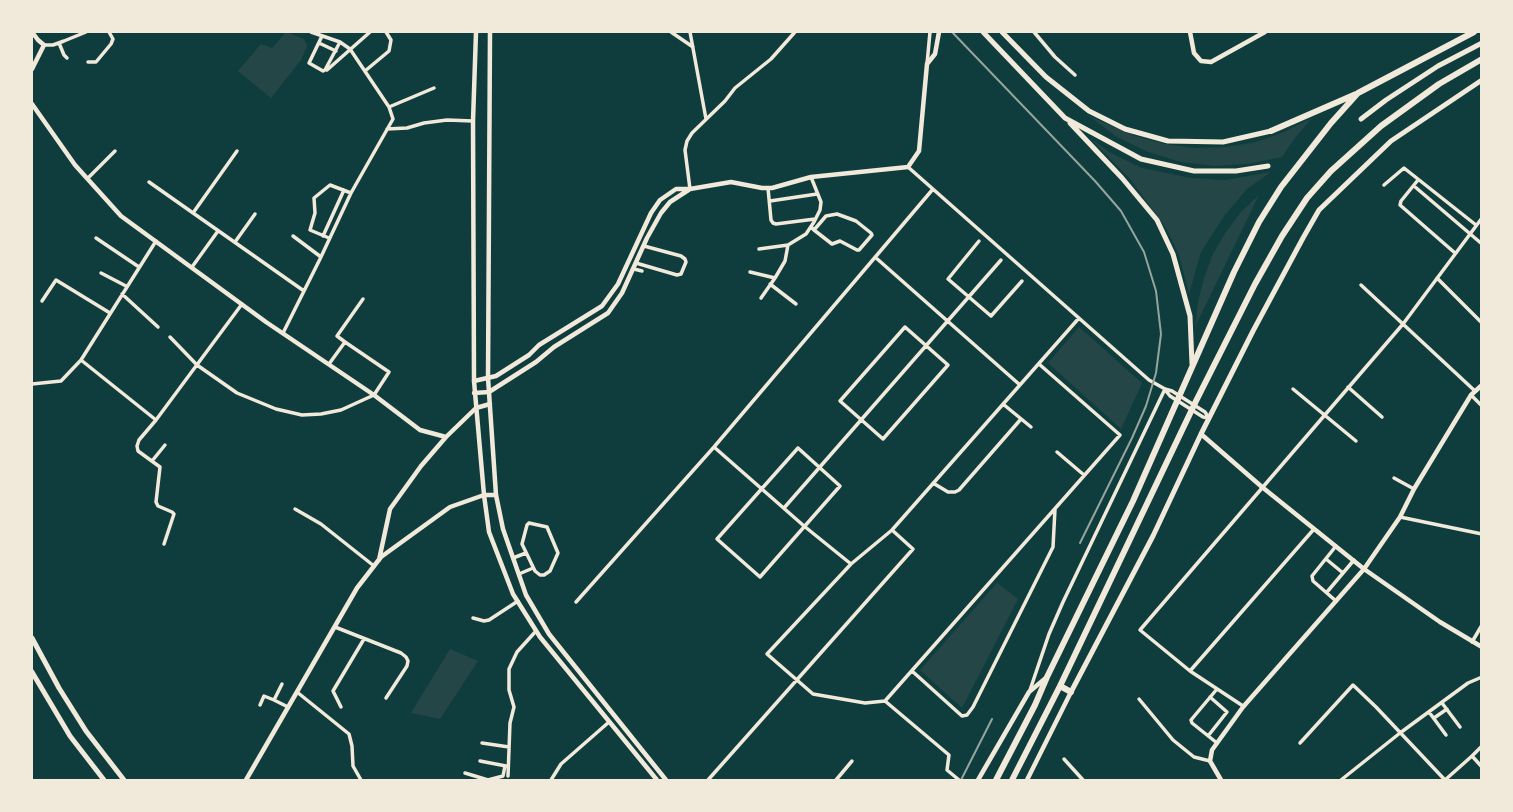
<!DOCTYPE html>
<html>
<head>
<meta charset="utf-8">
<style>
  body { margin:0 }
  #map { position:relative; width:1513px; height:812px; overflow:hidden; background:#0f3d3e; font-family:"IBM Plex Serif",serif }
  canvas { display:block }
  .frame { position:absolute; inset:0; border:33px solid #f1e9da; pointer-events:none }
</style>
</head>
<body>
<div id="map">
<canvas width="1513" height="812"></canvas>
<div class="frame"></div>
</div>
<script>
const ctx = document.querySelector('canvas').getContext('2d');
ctx.lineJoin = 'round';
function paint(path, color) { ctx.fillStyle = color; ctx.fill(path, 'evenodd'); }
const shape = rows => new Path2D(rows.map(r => 'M' + r).join(''));
function strokePath(path, color, width, dash) { ctx.strokeStyle = color; ctx.lineWidth = width; ctx.lineCap = dash ? 'butt' : 'round'; ctx.setLineDash(dash || []); ctx.stroke(path); }
paint(shape([
  [286,32,304,39,307,46,301,60,271,98,238,71,261,44,272,48],
  [1089,116,1135,136,1165,144,1195,148,1226,147,1256,142,1284,132,1312,118,1294,139,1282,157,1248,164,1214,166,1181,162,1148,152,1117,137],
  [1089,137,1109,152,1142,168,1191,178,1225,180,1271,172,1247,189,1224,216,1201,252,1189,294,1179,255,1166,228,1130,179],
  [1259,195,1195,327,1198,302,1204,278,1213,254,1226,232,1241,212],
  [1079,327,1142,383,1121,429,1048,363],
  [997,583,1018,599,962,708,920,670],
  [450,649,478,661,440,719,411,713]
]), '#244646');
strokePath(shape([
  [671,32,693,47],
  [690,32,706,119],
  [1034,32,1055,57,1075,75],
  [322,36,309,63,323,71,325,70,340,42],
  [59,43,64,55,67,58],
  [319,43,336,51],
  [44,45,53,45,64,41,86,32],
  [88,62,96,62,111,44,113,39,109,32],
  [927,64,930,32],
  [327,70,370,32],
  [365,71,389,51,391,40,386,32],
  [389,107,434,88],
  [387,129,407,128,424,123,447,120,473,121],
  [908,167,1149,380,1165,389,1172,391,1205,412,1209,418],
  [88,178,115,151],
  [1418,180,1401,201,1400,205,1455,253],
  [149,182,304,291],
  [1384,185,1404,168,1476,225],
  [1414,186,1482,244],
  [768,188,771,220,773,223,776,224,815,219],
  [690,189,685,150,687,141,692,133,725,101,735,88,771,59,795,32],
  [770,201,817,194],
  [193,213,237,151],
  [811,227,814,230,832,244,840,241,857,250,859,250,872,235,871,233,856,221,837,214,826,216,814,230],
  [293,236,321,257],
  [323,236,344,190],
  [96,238,139,267],
  [329,238,310,230,315,213,314,198,330,185,351,193],
  [979,241,948,279,991,316,1022,281],
  [235,242,255,214],
  [788,245,806,234,814,222,820,210,821,202,811,177],
  [875,257,1020,385],
  [636,263,677,275,681,274,686,262,685,259,681,256,644,246],
  [192,267,218,231],
  [634,269,642,271],
  [750,272,775,278,785,261,788,245,759,249],
  [101,273,126,286],
  [1437,278,1482,323],
  [770,284,796,304],
  [1361,285,1475,391],
  [122,294,158,327],
  [761,298,775,278],
  [42,301,56,280,110,313],
  [905,327,948,365,883,439,840,401,905,327],
  [283,333,320,259,351,193,393,119,389,107,350,49,340,42,311,32],
  [170,337,197,365,237,393,276,409,302,415,321,414,341,410,374,395,389,372,345,342,329,364],
  [345,342,337,336,363,299],
  [81,360,156,420,242,304],
  [1039,364,1120,435,885,701,865,703,813,694,767,654,851,564,892,530,1079,318],
  [32,384,61,381,81,360,156,241],
  [1348,387,1382,417],
  [1293,389,1356,441],
  [1166,391,1170,396,1203,417,1209,418],
  [1471,395,1482,406],
  [1003,404,1031,427],
  [156,420,139,440,137,446,138,451,160,467,156,502,158,506,172,512,174,514,164,544],
  [714,447,804,526,851,564],
  [798,448,840,486,760,577,717,539,798,448],
  [1057,452,1084,475],
  [152,461,165,445],
  [1394,478,1414,489],
  [933,483,948,492,955,492,959,490,1021,419],
  [784,508,1001,260],
  [295,509,321,524,374,566],
  [1400,517,1482,534],
  [529,523,547,527,558,553,550,571,544,575,540,575,535,571,522,544,527,525,529,523],
  [1336,546,1312,576,1313,581,1336,601],
  [513,558,526,553],
  [1326,559,1343,573],
  [519,574,533,568],
  [1327,592,1354,560],
  [576,602,714,447,933,189],
  [473,618,484,621,489,620,518,601],
  [335,627,401,653,406,657,408,661,407,666,386,698],
  [1472,642,1482,625],
  [912,671,962,716,967,715,973,707,1053,547,1055,509],
  [1190,671,1314,529],
  [1217,689,1191,720,1192,723,1217,743],
  [1030,690,1049,634,1063,602,1165,389],
  [297,692,349,734,352,746,353,766,361,780],
  [1139,699,1173,740,1194,757,1210,761],
  [274,700,288,707],
  [885,701,949,755,947,770,959,780],
  [1442,703,1460,727],
  [260,705,264,696,274,700,282,684],
  [1243,706,1190,671,1140,630,1403,324,1482,218],
  [341,707,333,691,364,639],
  [1429,712,1446,735],
  [1434,718,1447,709],
  [1208,736,1227,712,1210,697],
  [482,743,509,747],
  [1300,743,1353,685,1376,707,1445,780,1472,756,1482,767],
  [1472,756,1482,746],
  [1064,759,1083,780],
  [480,761,506,766],
  [465,773,488,780,503,776,505,766],
  [508,776,510,723,514,707,509,690,509,669,517,652,536,631],
  [551,780,561,764,609,722],
  [708,780,913,549,892,530],
  [836,780,852,761],
  [1341,780,1400,733,1468,683,1482,677]
]), '#f1e9da', 3.5);
strokePath(shape([
  [1190,32,1194,53,1201,61,1211,62,1265,32],
  [32,69,44,45,38,40,32,32],
  [32,104,75,165,121,216,266,322,374,395,420,430,446,437],
  [474,381,496,376,529,355,539,345,602,306,618,284,651,213,660,200,676,189,689,189],
  [474,393,489,392,536,362,554,347,608,313,622,293,647,238,661,213,670,202,690,189,731,182,762,188,772,188,811,177,908,167,919,151,927,64,935,54,939,32],
  [1201,434,1262,487,1364,569,1440,622,1482,647],
  [379,560,390,509,421,466,446,437,476,408,490,404],
  [246,780,357,588,381,557,450,507,484,495,496,495],
  [978,780,1029,692,1047,677],
  [1027,780,1071,692],
  [1221,780,1210,761,1212,750,1243,707,1364,569,1400,517,1414,489,1471,395,1482,385]
]), '#f1e9da', 4.5);
strokePath(shape([
  [476,32,473,121,474,381,484,495,489,532,513,594,540,637,657,780],
  [490,32,488,378,496,495,503,529,526,595,549,634,666,780]
]), '#f1e9da', 4.5);
strokePath(shape([
  [983,32,1065,118,1141,159,1194,171,1236,171,1268,166],
  [1002,32,1046,77,1089,111,1125,129,1168,141,1223,142,1271,131],
  [1361,119,1386,100,1438,66,1482,43],
  [1070,123,1122,178,1157,220,1173,254,1190,316,1192,364],
  [32,638,59,688,86,731,124,780],
  [32,672,70,736,104,780],
  [1071,692,1153,536,1201,434,1253,331,1303,238,1319,210,1391,141,1482,80]
]), '#f1e9da', 5);
strokePath(shape([
  [1271,131,1356,94],
  [1060,686,1071,692],
  [996,780,1035,705,1047,677,1133,501,1234,272,1259,222,1281,187,1331,123,1358,93,1474,32],
  [1012,780,1060,686,1196,401,1255,284,1282,236,1307,198,1331,171,1381,126,1439,84,1482,59]
]), '#f1e9da', 6);
strokePath(shape([
  [952,32,1095,181,1121,211,1144,252,1156,291,1161,334,1156,373,1146,406,1132,438,1080,543],
  [961,780,992,719]
]), '#97a49c', 2);
</script>
</body>
</html>
